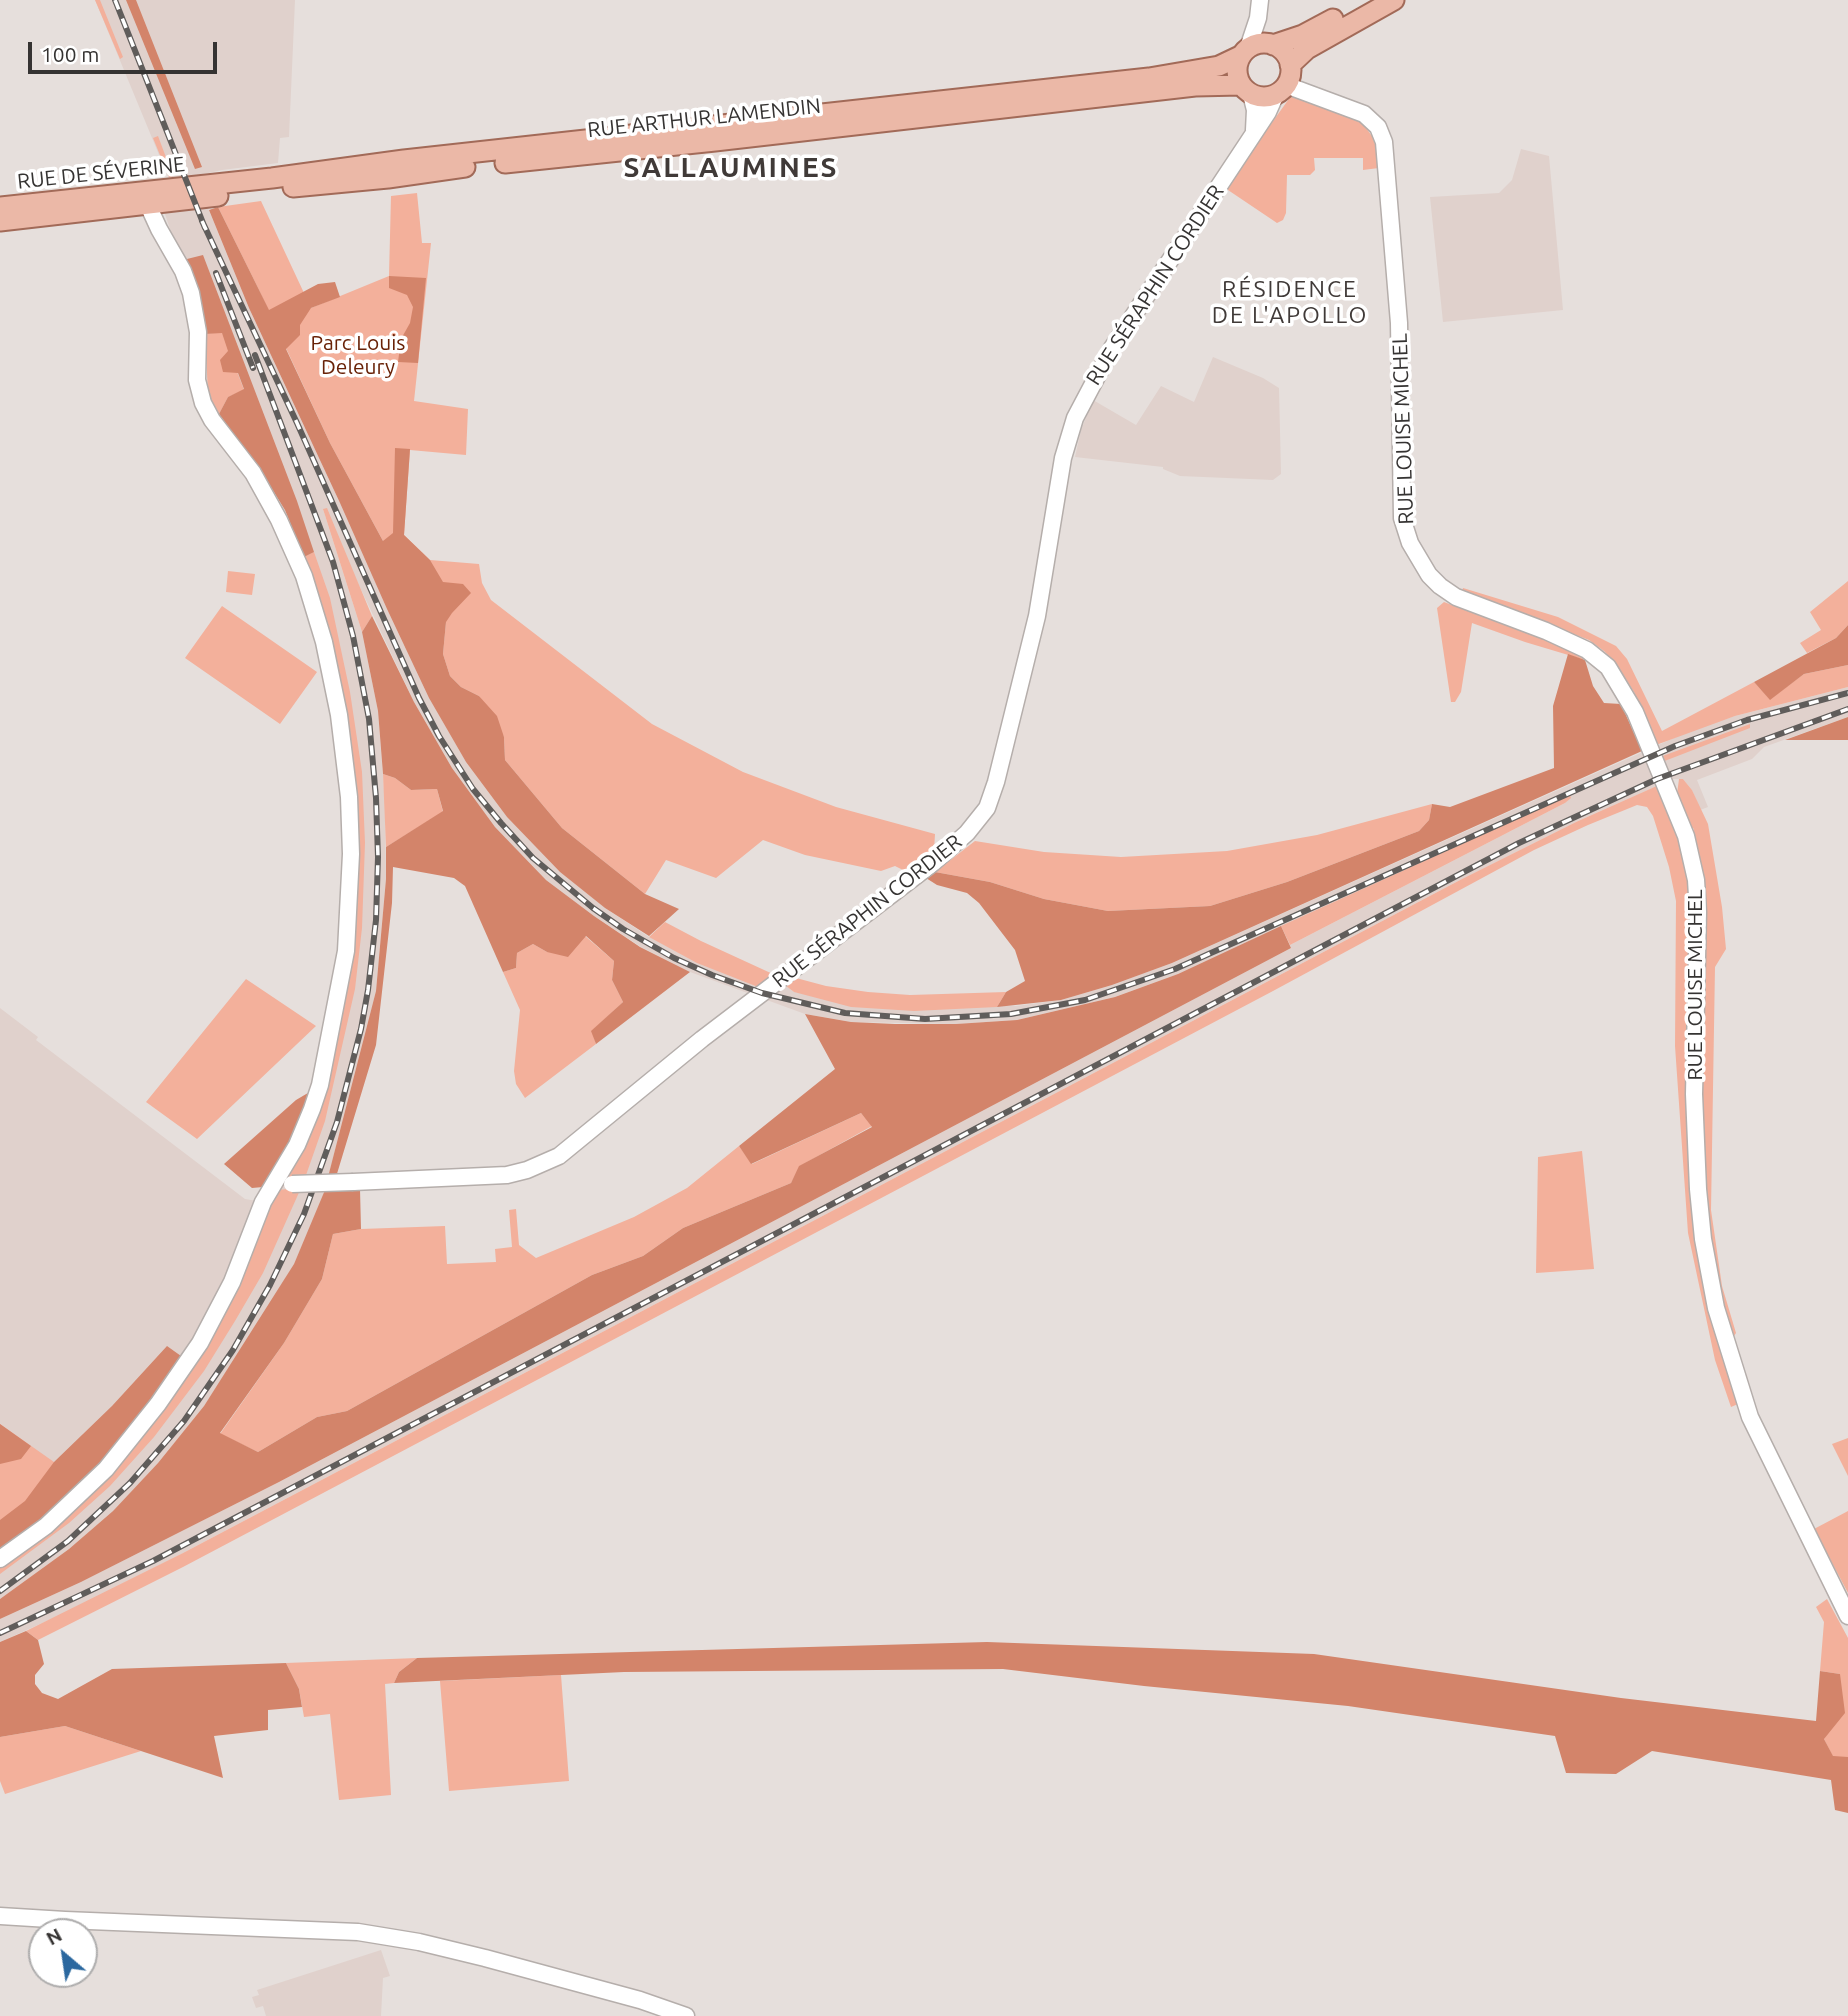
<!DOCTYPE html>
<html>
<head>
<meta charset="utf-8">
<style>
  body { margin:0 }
  #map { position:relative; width:1848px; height:2016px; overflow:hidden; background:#e6dfdc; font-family:Ubuntu,sans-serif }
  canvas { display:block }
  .north { position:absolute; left:28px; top:1918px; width:70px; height:70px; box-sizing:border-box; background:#fff; border:2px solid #aeadad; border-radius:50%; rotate:331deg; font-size:19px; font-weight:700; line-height:28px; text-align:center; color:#353332 }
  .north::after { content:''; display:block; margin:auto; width:24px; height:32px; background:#2b689f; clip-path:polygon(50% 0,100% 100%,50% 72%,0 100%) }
  .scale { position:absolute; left:28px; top:42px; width:189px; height:32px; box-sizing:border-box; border:4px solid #353332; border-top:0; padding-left:9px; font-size:21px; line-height:24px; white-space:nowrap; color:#353332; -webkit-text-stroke:5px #fff; paint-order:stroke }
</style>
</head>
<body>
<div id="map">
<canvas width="1848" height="2016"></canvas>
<div class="north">N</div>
<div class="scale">100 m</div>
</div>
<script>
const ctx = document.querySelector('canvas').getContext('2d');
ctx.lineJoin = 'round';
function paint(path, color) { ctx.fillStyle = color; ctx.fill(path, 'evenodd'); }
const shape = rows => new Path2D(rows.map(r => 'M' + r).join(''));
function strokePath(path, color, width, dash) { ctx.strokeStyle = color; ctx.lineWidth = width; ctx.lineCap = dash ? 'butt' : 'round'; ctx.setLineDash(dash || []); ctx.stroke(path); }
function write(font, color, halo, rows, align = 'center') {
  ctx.font = font + ' Ubuntu,sans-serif'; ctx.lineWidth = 7; ctx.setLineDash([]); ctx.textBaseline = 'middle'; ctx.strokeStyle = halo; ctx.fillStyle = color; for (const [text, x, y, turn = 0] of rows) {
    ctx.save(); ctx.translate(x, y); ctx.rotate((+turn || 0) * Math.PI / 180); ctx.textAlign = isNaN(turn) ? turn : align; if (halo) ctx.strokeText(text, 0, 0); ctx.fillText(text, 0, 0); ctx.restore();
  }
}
paint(shape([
  [95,0,295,0,289,137,280,138,278,163,222,170,195,176,249,308,340,503,387,609,429,698,466,762,507,817,560,872,605,908,649,937,758,987,776,993,786,986,794,992,1016,1006,1061,1000,1112,985,1172,963,1694,729,1735,716,1848,687,1848,717,1764,747,1752,759,1697,780,1708,807,1700,810,1692,790,1683,779,1673,779,1576,822,1462,879,183,1553,69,1611,0,1642,0,1619,81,1582,279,1482,1291,948,1290,945,1565,803,1570,796,1178,974,1115,997,1017,1020,956,1024,851,1022,805,1014,690,972,641,947,594,916,546,880,495,827,452,768,414,702,323,509,362,632,378,711,385,803,386,879,376,991,323,1197,294,1264,265,1313,204,1406,158,1463,113,1511,69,1549,0,1599,0,1008,38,1037,36,1040,245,1199,269,1203,307,1135,351,935,343,695,319,599,284,510,261,471,219,414,208,393,205,334,164,211,181,208],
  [1521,149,1549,156,1563,310,1443,322,1430,197,1499,193,1512,180],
  [1213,357,1263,378,1279,388,1281,474,1273,480,1180,476,1163,469,1163,467,1075,457,1081,430,1093,400,1136,425,1161,386,1194,402],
  [381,1950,390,1976,383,1978,381,2016,266,2016,263,2006,256,2008,252,1997,259,1995,257,1990]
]), '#e0d1cc');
paint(shape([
  [95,0,100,0,123,57,120,59],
  [1291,96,1355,119,1363,124,1372,136,1378,152,1379,168,1363,170,1363,158,1314,158,1315,170,1310,175,1287,175,1286,213,1283,220,1277,223,1225,188],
  [158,136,173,176,169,177,153,138],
  [417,193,422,243,431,243,414,401,468,409,466,455,410,450,404,535,430,560,479,564,482,583,491,600,652,724,743,772,836,807,935,834,934,851,905,871,895,866,881,871,805,855,763,840,716,878,666,860,645,894,562,828,505,760,504,737,479,696,461,687,450,676,443,654,446,622,422,613,330,443,259,290,218,207,261,201,311,308,389,276,391,196],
  [222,332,244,390,228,397,219,414,208,393,205,334],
  [327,508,372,616,362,632,323,509],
  [314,552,330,598,350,692,362,772,365,843,362,928,355,989,325,1121,305,1178,283,1178,307,1135,351,935,343,695,319,599,304,557],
  [228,571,255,574,252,595,226,592],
  [1848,581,1848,625,1836,638,1807,653,1800,643,1821,630,1810,612],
  [1463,588,1558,617,1616,646,1627,659,1662,731,1754,682,1770,699,1804,674,1848,665,1848,687,1735,716,1656,745,1634,692,1617,665,1604,651,1589,640,1462,591],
  [1444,602,1571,650,1585,660,1525,642,1472,623,1461,692,1455,702,1451,702,1437,608],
  [222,606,317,672,280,724,185,658],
  [1750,724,1750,728,1662,762,1660,757],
  [383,774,395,778,411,790,437,789,443,812,386,847],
  [1679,779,1683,779,1692,790,1708,824,1722,907,1726,949,1715,967,1711,1210,1722,1286,1736,1333,1732,1339,1719,1294,1704,1206,1692,833,1694,829,1690,826,1677,794],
  [1659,785,1682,848,1690,879,1691,1157,1738,1404,1731,1407,1715,1360,1688,1233,1675,1046,1676,901,1669,867,1653,816,1647,807,1637,805,1588,825,1534,850,1273,991,183,1567,38,1640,26,1631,183,1553,1462,879,1576,822],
  [1570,795,1571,798,1565,803,1290,945,1281,926],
  [1432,804,1429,820,1419,831,1287,882,1210,906,1108,911,1044,899,990,882,935,872,975,841,1044,852,1121,857,1227,851,1317,835],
  [665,922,701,941,775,975,758,987,697,963,649,937],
  [585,936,614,961,612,980,623,1002,592,1031,596,1044,525,1098,516,1084,514,1071,520,1010,503,972,516,968,517,953,533,944,547,952],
  [796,978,826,986,868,992,910,995,1006,992,997,1007,914,1011,851,1007,794,992,786,986,789,980],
  [246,979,316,1026,197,1139,146,1102],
  [861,1113,872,1126,800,1166,791,1183,683,1228,643,1256,592,1275,347,1411,317,1417,258,1452,220,1434,284,1343,322,1279,333,1234,361,1229,445,1226,447,1264,496,1262,495,1249,512,1247,509,1210,516,1209,519,1245,536,1258,634,1217,687,1188,739,1146,752,1164],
  [1582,1151,1594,1269,1536,1273,1538,1157],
  [301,1188,263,1273,235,1321,204,1371,154,1437,110,1486,69,1523,0,1574,0,1565,164,1405,277,1190],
  [0,1424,54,1462,77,1488,0,1550],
  [1848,1438,1848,1476,1832,1444],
  [1848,1511,1848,1593,1814,1529],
  [1827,1599,1848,1638,1848,1757,1833,1757,1824,1739,1840,1674,1820,1671,1824,1622,1816,1607],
  [417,1658,399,1672,394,1683,385,1684,391,1795,339,1800,330,1714,304,1717,299,1689,286,1663],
  [561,1675,569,1781,449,1791,440,1681],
  [65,1726,141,1751,5,1794,0,1781,0,1737]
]), '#f3b09b');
paint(shape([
  [126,0,136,0,202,167,195,169],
  [218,207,269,310,318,284,335,282,340,297,311,308,300,325,300,335,286,349,330,443,383,541,393,533,395,448,410,449,404,535,430,560,443,582,463,584,471,593,452,613,446,622,443,654,450,676,461,687,479,696,497,716,504,737,505,760,562,828,645,894,679,909,649,936,605,908,560,872,507,817,466,762,429,698,387,609,340,503,249,308,209,210],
  [203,255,297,501,314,552,304,557,285,510,261,471,219,414,228,397,244,389,238,373,223,372,220,360,228,351,222,333,205,334,183,260],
  [389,276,426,278,418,363,398,362,401,339,410,323,413,307,407,295,389,288],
  [372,616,414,702,452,768,495,827,546,880,594,916,640,947,690,972,596,1044,591,1031,623,1002,612,980,614,961,586,936,568,957,547,952,533,944,517,953,516,968,503,972,465,886,454,878,393,867,392,903,376,1045,336,1177,328,1177,376,991,386,879,386,847,443,811,437,789,411,790,395,778,383,774,378,711,362,632],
  [1848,625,1848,665,1804,674,1770,700,1754,682,1836,638],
  [1568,654,1585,660,1593,686,1604,703,1621,704,1642,751,1172,963,1112,985,1061,1000,997,1007,1006,992,1025,981,1015,950,979,903,967,893,937,885,926,878,935,872,990,882,1044,899,1108,911,1210,906,1287,882,1419,831,1429,820,1432,804,1450,807,1554,768,1553,706],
  [1848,717,1848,740,1785,740],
  [1281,926,1291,948,279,1482,81,1582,0,1619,0,1599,69,1549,113,1511,158,1463,204,1406,294,1264,325,1190,360,1189,361,1229,333,1234,322,1279,284,1343,220,1433,258,1452,317,1417,347,1411,592,1275,643,1256,683,1228,791,1183,799,1166,872,1127,861,1113,751,1164,739,1146,835,1069,805,1014,851,1022,895,1024,956,1024,1017,1020,1115,997,1178,974],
  [313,1090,299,1134,263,1187,252,1188,224,1164,296,1100],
  [167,1346,181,1356,151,1401,102,1464,39,1521,0,1550,0,1520,25,1501,54,1462,112,1406],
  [0,1424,31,1446,21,1459,0,1464],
  [26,1631,38,1640,44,1664,35,1675,35,1684,42,1693,58,1699,112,1669,286,1663,299,1689,302,1707,268,1710,268,1730,214,1736,223,1778,65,1726,0,1737,0,1642],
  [987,1642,1314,1654,1621,1698,1816,1721,1820,1671,1840,1674,1845,1713,1824,1739,1833,1756,1848,1757,1848,1813,1835,1810,1831,1780,1652,1751,1616,1774,1566,1773,1555,1736,1348,1706,1144,1686,1003,1669,624,1672,394,1683,399,1672,417,1658]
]), '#d3846a');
const minor = shape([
  [1248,48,1258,18,1260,0],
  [1286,85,1364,114,1378,127,1384,142,1399,323,1402,518,1410,543,1429,575,1440,586,1456,597,1546,631,1587,650,1608,667,1635,712,1686,836,1696,880,1698,912,1694,1094,1698,1189,1703,1239,1716,1308,1750,1417,1848,1616],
  [1251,94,1255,110,1254,130],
  [353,1182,507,1175,527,1170,559,1156,702,1039,933,863,967,833,987,808,996,782,1037,616,1063,458,1075,418,1112,348,1268,112,1276,94],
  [0,1559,46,1526,106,1469,158,1404,200,1343,232,1282,263,1202,297,1145,312,1109,320,1085,346,951,351,854,349,797,339,715,324,642,304,576,279,520,253,473,212,420,203,403,197,380,198,332,191,293,183,271,159,229,148,205],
  [0,1916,65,1920,358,1932,419,1942,485,1958,640,2000,686,2016]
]);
const major = shape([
  '1237 70a27 27 0 1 1 54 0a27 27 0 1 1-54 0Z',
  [1273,45,1303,35,1333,19],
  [1290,65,1307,49,1394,0],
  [505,163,715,141,1195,86,1241,85],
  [293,187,388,178,465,167],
  [0,207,272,178,404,160,1149,78,1219,66,1240,56],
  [0,221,218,196]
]);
strokePath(minor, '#b5aeab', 19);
strokePath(major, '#a26a58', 23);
strokePath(minor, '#fff', 16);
strokePath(major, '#ebb8a7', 19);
const rail = shape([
  [115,0,205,228],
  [202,221,297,423,419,698,439,736,473,789,501,823,533,858,593,908,623,929,674,958,712,975,762,993,845,1013,925,1019,1011,1014,1085,1000,1175,969,1675,746,1747,720,1848,693],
  [216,273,253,368],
  [0,1591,68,1541,130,1483,184,1421,233,1350,270,1285,304,1214,337,1122,361,1029,368,990,376,920,378,857,376,798,369,719,353,636,333,562,255,355],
  [0,1633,153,1561,1519,843,1657,779,1848,709]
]);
strokePath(rail, '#605d5b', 6);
strokePath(rail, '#fff', 3.5, [10]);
const minorBridge = shape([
  [292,1184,353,1182]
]);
strokePath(minorBridge, '#b5aeab', 19, []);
strokePath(minorBridge, '#fff', 16);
write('21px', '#353332', '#fff', [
  ["RUE ARTHUR LAMENDIN",704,118,-6],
  ["RUE DE SÉVERINE",101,173,-6],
  ["RUE SÉRAPHIN CORDIER",1155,285,-57],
  ["RUE LOUISE MICHEL",1403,429,-92],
  ["RUE SÉRAPHIN CORDIER",867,911,-38],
  ["RUE LOUISE MICHEL",1695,985,-90]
]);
write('21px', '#682106', '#fff', [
  ["Parc Louis",358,343],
  ["Deleury",358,367]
]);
ctx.letterSpacing = '2px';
write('23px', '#403a38', '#fff', [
  ["RÉSIDENCE",1290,289],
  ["DE L'APOLLO",1290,315]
]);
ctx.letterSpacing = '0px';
ctx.letterSpacing = '2px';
write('bold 28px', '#403a38', '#fff', [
  ["SALLAUMINES",731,168]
]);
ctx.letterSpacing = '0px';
</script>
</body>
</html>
